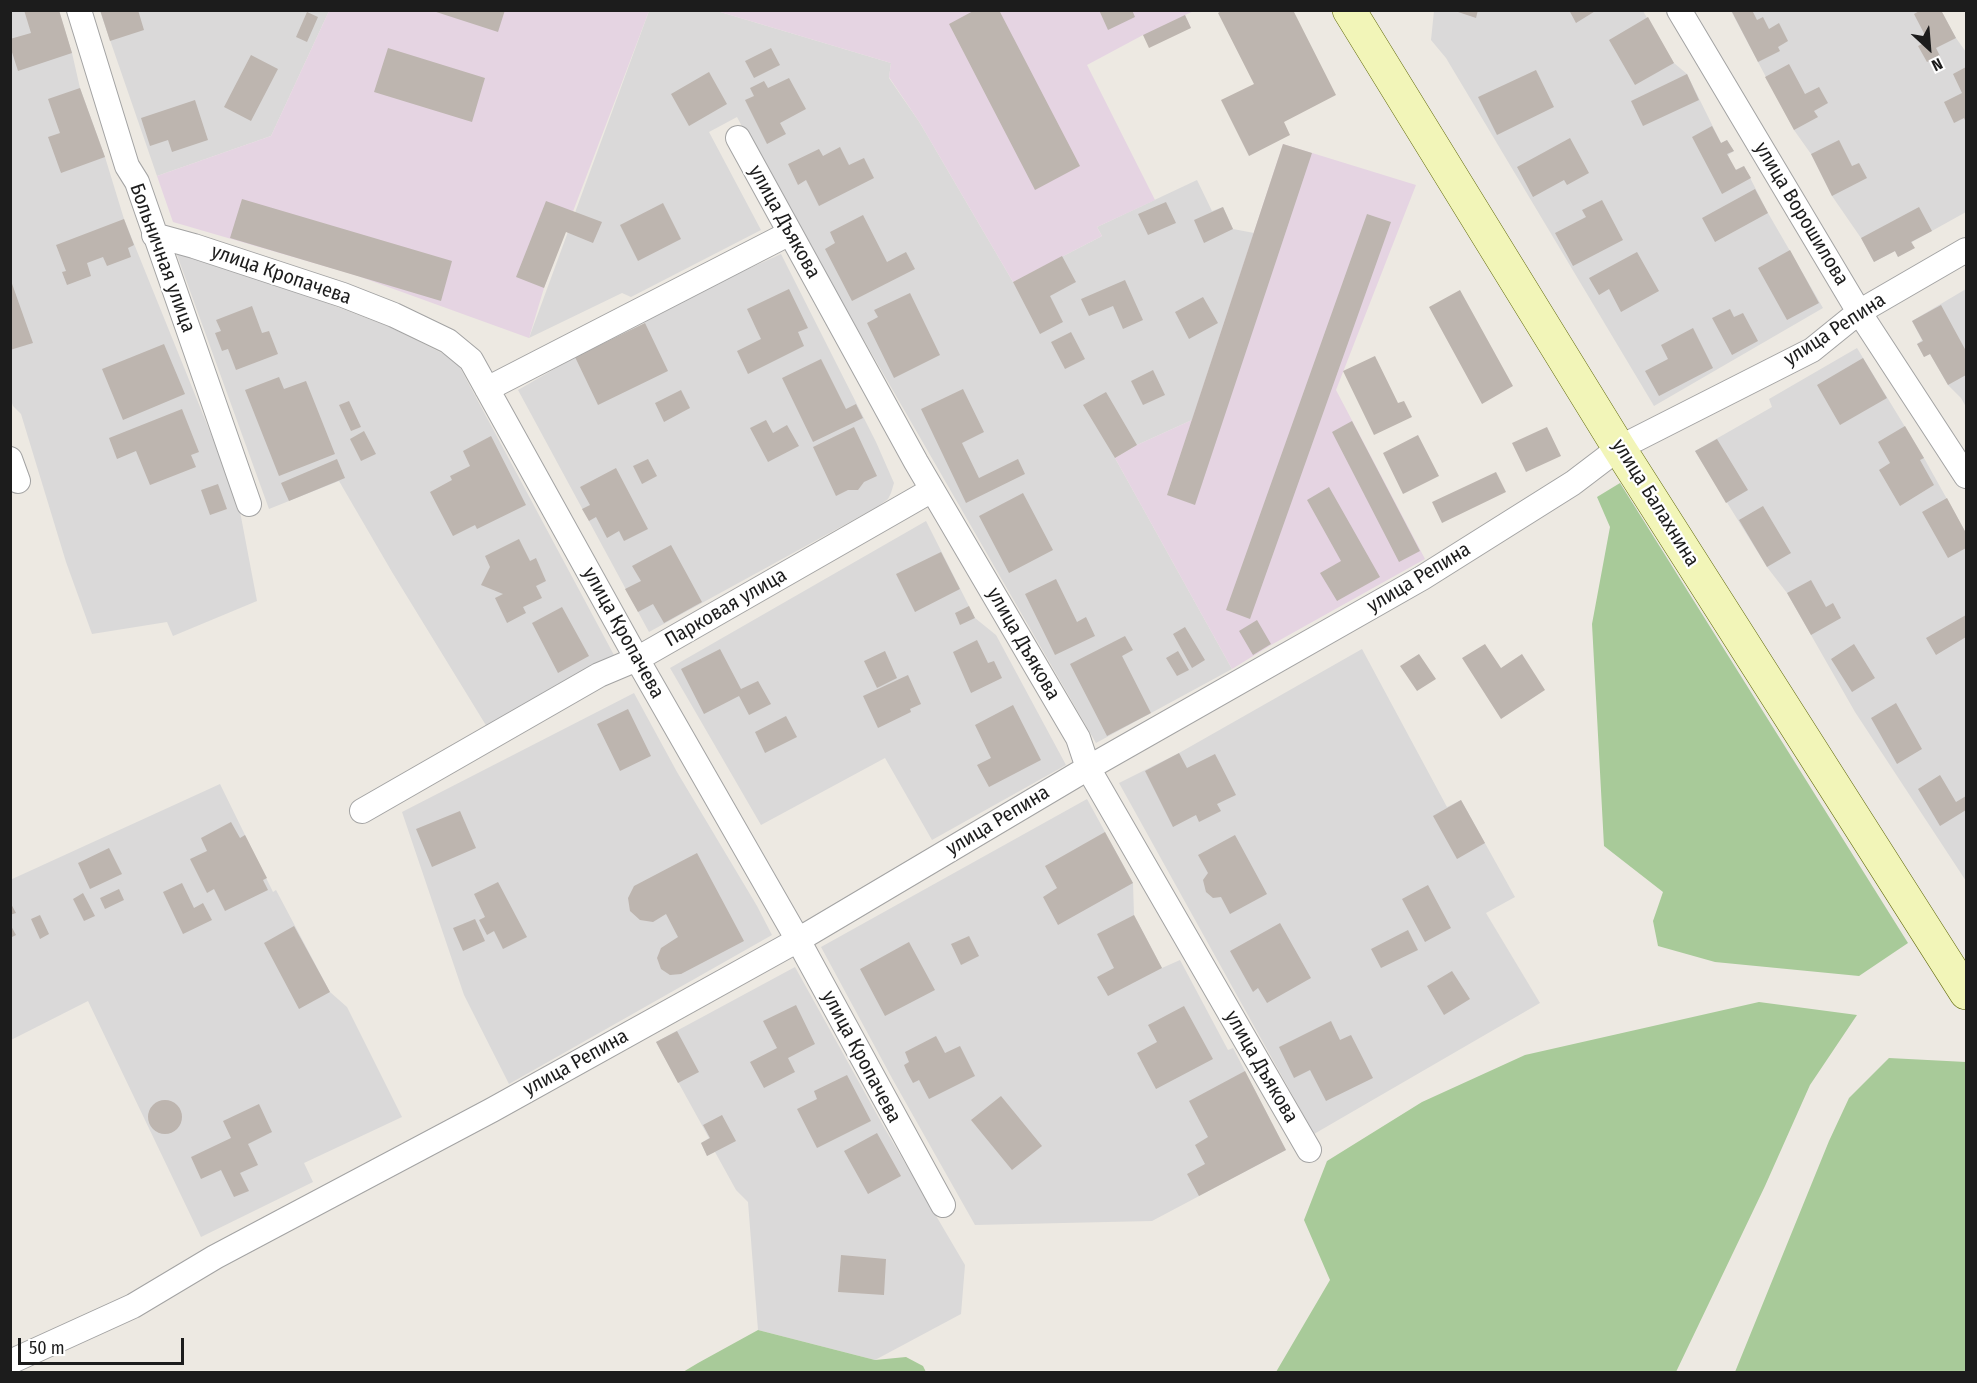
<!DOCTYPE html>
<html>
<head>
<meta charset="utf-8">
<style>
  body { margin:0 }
  #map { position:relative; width:1977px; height:1383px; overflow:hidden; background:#ede9e2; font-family:"Fira Sans Condensed",sans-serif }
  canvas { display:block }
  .frame { position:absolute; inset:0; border:12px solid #1c1c1c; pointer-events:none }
  .north { position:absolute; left:1899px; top:18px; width:60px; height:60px; -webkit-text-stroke:4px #fff; paint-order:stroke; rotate:154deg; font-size:16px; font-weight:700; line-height:24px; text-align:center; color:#1c1c1c }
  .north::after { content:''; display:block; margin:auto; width:21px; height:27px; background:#1c1c1c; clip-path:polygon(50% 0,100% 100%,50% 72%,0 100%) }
  .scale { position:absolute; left:18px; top:1338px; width:166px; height:27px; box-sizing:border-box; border:3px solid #1c1c1c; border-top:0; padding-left:8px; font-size:18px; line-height:21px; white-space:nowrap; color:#1c1c1c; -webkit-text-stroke:4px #fff; paint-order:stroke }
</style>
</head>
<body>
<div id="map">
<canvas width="1977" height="1383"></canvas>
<div class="frame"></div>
<div class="north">N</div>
<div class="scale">50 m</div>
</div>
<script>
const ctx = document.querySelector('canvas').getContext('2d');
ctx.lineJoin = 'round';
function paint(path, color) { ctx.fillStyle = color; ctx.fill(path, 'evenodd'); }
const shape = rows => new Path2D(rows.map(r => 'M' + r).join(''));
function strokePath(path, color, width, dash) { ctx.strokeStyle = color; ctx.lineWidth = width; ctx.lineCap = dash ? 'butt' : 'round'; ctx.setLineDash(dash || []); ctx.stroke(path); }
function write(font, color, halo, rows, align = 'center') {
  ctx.font = font + ' "Fira Sans Condensed",sans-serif'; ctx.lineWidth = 4.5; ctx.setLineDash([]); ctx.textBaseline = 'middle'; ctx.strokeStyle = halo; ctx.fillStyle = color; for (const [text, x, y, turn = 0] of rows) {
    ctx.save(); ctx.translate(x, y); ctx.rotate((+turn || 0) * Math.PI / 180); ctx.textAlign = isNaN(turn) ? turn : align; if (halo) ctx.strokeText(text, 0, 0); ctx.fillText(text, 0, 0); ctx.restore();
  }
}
paint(shape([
  [10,11,59,11,72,53,80,88,105,157,124,219,238,501,257,601,173,636,167,622,92,634,66,562,21,414,13,406,11,400],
  [100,11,329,11,271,136,157,176],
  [649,11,717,11,891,63,889,78,920,123,1013,282,1102,236,1097,227,1197,180,1212,211,1223,207,1233,229,1254,233,1192,420,1137,445,1115,458,1232,669,1096,743,755,151,737,117,709,132,761,230,631,297,622,293,529,338],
  [1434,11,1643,11,1674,63,1687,74,1721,143,1727,140,1734,151,1728,155,1735,170,1744,166,1768,213,1823,308,1654,406,1446,58,1431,40],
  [1731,11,1941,11,1956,38,1966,52,1966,212,1912,242,1914,248,1898,257,1895,251,1874,262,1861,238,1832,196,1811,154,1794,130],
  [190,251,390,327,456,360,615,657,487,727,392,572,339,481,269,509,177,255],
  [781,254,876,442,894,483,891,493,888,499,877,507,649,632,518,390,575,357,645,323,646,315],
  [1966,289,1966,407,1961,398,1948,385,1930,354,1924,357,1917,344,1922,340,1912,321],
  [1857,348,1924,458,1966,533,1966,881,1855,712,1787,593,1767,567,1695,451,1772,407,1769,399],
  [926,521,975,618,996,635,1066,765,932,840,885,758,761,825,670,668],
  [1362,649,1447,807,1461,800,1515,897,1486,913,1540,1003,1314,1134,1119,783,1179,753],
  [634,693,677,772,757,906,772,935,509,1084,464,995,402,812],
  [220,784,273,892,276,890,330,992,347,1007,402,1117,304,1163,313,1182,201,1237,88,1001,11,1040,10,880],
  [1087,799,1133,883,1134,915,1162,968,1180,960,1228,1050,1233,1048,1286,1150,1152,1221,975,1225,893,1080,821,947],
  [795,967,885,1129,965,1265,961,1314,875,1360,758,1330,748,1202,736,1190,715,1152,707,1156,701,1143,709,1138,656,1042]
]), '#dad9d9');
paint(shape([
  [329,11,649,11,544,288,529,338,355,275,173,222,157,176,271,136],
  [717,11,1194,11,1185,15,1191,28,1143,35,1087,65,1155,200,1097,227,1102,236,1013,282,920,123,889,77,891,63],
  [1283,144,1416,185,1336,390,1425,559,1271,645,1232,669,1115,458,1137,445,1192,420]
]), '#e5d4e2');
paint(shape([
  [1620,483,1908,943,1859,976,1715,962,1658,946,1653,921,1663,892,1604,846,1592,624,1610,527,1597,497],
  [1759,1002,1857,1015,1810,1085,1765,1186,1676,1372,1276,1372,1330,1280,1304,1220,1327,1161,1422,1102,1525,1055],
  [1889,1058,1966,1062,1966,1372,1735,1372,1829,1141,1849,1098],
  [758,1330,875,1360,906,1357,923,1366,926,1372,683,1372,698,1363]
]), '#a8ca99');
paint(shape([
  [24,10,59,10,72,53,18,71,10,46,10,39,31,33],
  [100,10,138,10,144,30,110,41],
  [430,10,505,10,498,32],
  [975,10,999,10,1080,166,1035,190,949,24],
  [1099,10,1132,10,1135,17,1108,30],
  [1223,10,1293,10,1336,95,1284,122,1290,135,1249,156,1221,100,1254,84,1218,13],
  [1452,10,1478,10,1476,18],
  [1569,10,1597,10,1576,23],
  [1731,10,1752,10,1757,20,1763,17,1769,29,1779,23,1788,41,1778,47,1780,51,1758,62],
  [1921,10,1941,10,1956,38,1936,48,1940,56,1927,62,1918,46,1928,41,1914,14],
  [307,12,318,17,307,42,296,37],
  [1185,15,1191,28,1149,48,1143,35],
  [1648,17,1674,63,1635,85,1609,40],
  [388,48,485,78,472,122,374,92],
  [771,48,780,65,754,78,745,61],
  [251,55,278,69,251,121,224,107],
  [1789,64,1805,94,1819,87,1828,103,1814,111,1818,117,1794,130,1765,77],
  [1966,67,1966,122,1964,118,1954,123,1944,102,1962,93,1953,74],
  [1536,70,1554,107,1497,135,1478,97],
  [709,72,727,104,689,126,671,94],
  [1687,74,1699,100,1643,126,1631,101],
  [789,78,806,109,780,123,786,134,767,144,745,100,754,96,750,88,764,81,768,88],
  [80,88,105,157,61,173,48,137,60,133,48,99],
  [195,100,208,140,172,152,168,140,150,146,141,118],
  [1712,126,1721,143,1727,140,1734,151,1727,154,1736,170,1744,166,1751,178,1722,194,1692,137],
  [1570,138,1589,173,1567,185,1564,180,1533,197,1517,167],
  [1839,140,1852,166,1859,163,1867,178,1832,196,1811,154],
  [1283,144,1312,153,1195,505,1167,495],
  [840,147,849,165,864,158,874,178,819,206,806,180,798,185,788,164,819,149,823,156],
  [1755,189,1768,213,1715,242,1702,218],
  [242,199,452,261,441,301,230,238],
  [1602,200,1623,240,1573,266,1555,233,1586,217,1582,210],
  [546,201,602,222,593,243,566,232,544,288,516,277],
  [1166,202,1176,223,1148,235,1138,214],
  [663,203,681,239,638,261,620,225],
  [1223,207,1233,229,1204,243,1194,220],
  [1919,207,1932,231,1911,242,1915,248,1898,257,1895,251,1874,262,1861,238],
  [1367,214,1391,222,1250,619,1226,610],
  [863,215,887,262,906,252,915,269,852,301,825,249,835,243,830,232],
  [124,219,134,245,128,248,131,257,107,266,103,257,87,263,91,276,67,285,62,272,66,271,56,245],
  [1790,250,1819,303,1787,320,1758,268],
  [1637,252,1659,291,1621,312,1609,289,1599,295,1589,278],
  [1062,256,1076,282,1050,296,1063,322,1040,334,1013,282],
  [10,278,33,343,10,350],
  [1125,280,1143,320,1123,329,1113,306,1089,316,1081,299],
  [789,289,808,328,798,332,804,346,748,374,737,351,761,339,747,309],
  [1460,290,1513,386,1482,404,1429,307],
  [910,293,940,355,894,378,867,323,878,317,874,310],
  [1203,297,1218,323,1189,339,1175,312],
  [1941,305,1966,351,1966,375,1948,385,1930,354,1924,357,1917,344,1923,341,1912,321],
  [252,306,262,333,269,331,278,354,236,370,228,349,222,351,215,333,221,331,216,320],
  [1730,309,1734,317,1743,313,1758,341,1732,355,1712,318],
  [645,323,668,371,598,405,575,357],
  [1693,328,1713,368,1659,396,1645,371,1668,359,1661,345],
  [1071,332,1085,359,1065,369,1051,342],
  [164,344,185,394,123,420,102,369],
  [1375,356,1398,403,1404,401,1412,417,1374,435,1343,371],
  [1863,358,1887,398,1840,425,1817,385],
  [821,359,846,409,856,404,863,418,813,442,782,378],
  [1153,370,1165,395,1143,405,1131,381],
  [279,377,284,389,306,381,335,454,279,476,245,390],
  [963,389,984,432,962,443,979,478,1018,459,1025,474,966,503,921,409],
  [681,390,690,408,664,422,655,403],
  [1106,392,1137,445,1115,458,1083,405],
  [349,401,361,427,351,431,339,405],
  [182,409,199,452,191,455,196,467,150,485,136,451,117,459,109,438],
  [766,420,773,433,787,425,799,446,768,462,750,428],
  [1352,421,1420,551,1399,562,1332,432],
  [1905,426,1924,458,1920,460,1934,485,1900,506,1879,470,1890,463,1878,442],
  [854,427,877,476,864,482,858,490,848,490,836,496,813,447],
  [1547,427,1561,456,1526,472,1512,443],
  [364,431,376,454,361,461,350,439],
  [1418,435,1439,476,1403,494,1383,453],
  [491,436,526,505,477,529,475,525,453,536,430,492,452,480,450,476,470,466,463,451],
  [1717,439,1748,490,1726,503,1695,451],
  [337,459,345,478,289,501,281,483],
  [648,459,657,476,642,484,633,466],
  [616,468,648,529,624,541,619,531,607,538,596,517,589,521,582,509,590,505,580,487],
  [1496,472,1506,492,1442,523,1432,502],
  [218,484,227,509,210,515,201,490],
  [1329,487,1380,577,1337,601,1320,573,1341,561,1307,500],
  [1023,493,1053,550,1009,573,979,516],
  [1947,498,1966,533,1966,548,1948,558,1922,512],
  [1763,506,1791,553,1767,567,1739,520],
  [519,539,530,561,536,558,546,581,536,586,542,598,523,607,526,613,507,623,495,598,503,594,481,585,490,567,485,556],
  [671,545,702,602,664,623,653,604,638,612,625,589,641,581,632,566],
  [941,552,960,589,915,612,896,574],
  [1056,579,1077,622,1086,617,1095,636,1055,655,1025,594],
  [1811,580,1826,607,1833,603,1841,618,1811,635,1787,593],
  [969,606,975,618,960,625,955,613],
  [562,607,589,656,558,673,532,623],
  [1966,615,1966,637,1936,655,1926,638],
  [1257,620,1271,644,1253,655,1239,631],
  [1185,627,1205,660,1192,668,1173,634],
  [1125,636,1133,650,1122,656,1151,713,1107,736,1070,664],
  [977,640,988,663,994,661,1002,678,971,693,953,652],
  [1485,644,1501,668,1522,654,1545,690,1501,719,1462,658],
  [1854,644,1875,678,1852,692,1831,659],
  [720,649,741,689,758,681,771,704,749,715,739,696,704,714,681,669],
  [885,651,897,678,877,688,864,661],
  [1178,651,1189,670,1177,676,1166,658],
  [1419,654,1436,679,1417,691,1400,666],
  [908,675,921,704,910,709,911,712,878,728,863,696],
  [1896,703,1922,749,1897,764,1871,718],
  [1013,705,1041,760,989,787,977,765,991,758,975,725],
  [628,709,651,756,620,771,597,724],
  [786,716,797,737,765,753,755,732],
  [1179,753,1187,768,1215,754,1236,795,1217,804,1221,811,1199,822,1196,815,1173,827,1145,771],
  [1940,775,1956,802,1966,796,1966,810,1940,826,1918,789],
  [1461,800,1485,843,1457,859,1433,816],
  [460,811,476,848,432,867,416,829],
  [231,822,240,838,245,835,267,878,263,880,268,890,225,911,214,889,207,893,190,859,207,851,201,838],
  [1105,832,1133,883,1058,925,1043,897,1057,888,1045,866],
  [1235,835,1267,894,1230,914,1221,897,1213,898,1206,892,1203,880,1208,873,1198,855],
  [109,848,122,874,90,889,78,863],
  [697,853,744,941,681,974,670,975,661,969,657,958,661,948,678,937,666,914,653,922,640,920,630,911,628,898,634,886],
  [498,882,527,937,503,949,494,931,487,935,479,920,485,917,474,894],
  [182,883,194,908,203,903,212,920,183,934,163,892],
  [1428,885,1451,928,1425,942,1402,899],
  [119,889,124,900,105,909,100,898],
  [83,893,95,916,84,921,73,899],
  [10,902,16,913,10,915],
  [40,915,49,934,40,939,31,919],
  [1134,915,1162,968,1108,996,1097,977,1114,968,1097,934],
  [475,919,485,941,463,951,453,928],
  [1280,923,1311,978,1267,1003,1258,988,1253,992,1230,951],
  [10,924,16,935,10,938],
  [294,926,330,992,299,1009,264,943],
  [1408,930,1418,950,1381,968,1371,949],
  [969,936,979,956,961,965,951,944],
  [909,942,935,990,885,1016,860,969],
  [1452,971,1470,999,1444,1015,1427,986],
  [796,1005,815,1044,788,1058,795,1072,764,1088,750,1062,777,1048,763,1021],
  [1184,1006,1213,1059,1156,1089,1137,1053,1157,1042,1148,1025],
  [1331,1021,1340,1040,1351,1035,1373,1078,1326,1101,1310,1070,1294,1078,1279,1047],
  [677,1031,699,1072,678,1083,656,1042],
  [936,1036,945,1053,960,1046,975,1076,929,1099,919,1080,913,1083,907,1072,904,1065,909,1062,905,1052],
  [1245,1071,1286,1150,1199,1196,1187,1174,1205,1164,1195,1145,1208,1137,1189,1101],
  [847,1075,871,1121,817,1148,797,1109,817,1099,814,1091],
  [1001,1096,1042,1146,1012,1170,971,1120],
  '148 1117a17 17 0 1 1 34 0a17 17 0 1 1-34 0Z',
  [259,1104,272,1132,248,1144,258,1165,240,1173,249,1191,234,1197,221,1170,201,1179,191,1157,231,1138,223,1121],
  [722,1115,736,1141,707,1156,701,1143,710,1138,703,1125],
  [877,1133,901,1176,868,1194,844,1151],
  [841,1255,886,1259,884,1295,838,1292]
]), '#bdb5af');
const street = shape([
  [79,10,127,166,137,182,249,504],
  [1679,10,1859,312,1966,476],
  [738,138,916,462,1078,738,1088,768,1309,1150],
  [154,235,194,246,343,295,394,315,448,341,471,360,637,659,798,940,943,1205],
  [487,389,790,233],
  [10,459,18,481],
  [362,811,599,675,637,659,932,490],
  [10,1362,133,1306,215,1257,492,1110,798,940,1088,768,1422,578,1573,483,1619,448,1812,350,1859,312,1966,250]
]);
const secondary = shape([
  [1349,10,1619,448,1966,993]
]);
strokePath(street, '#a3a3a3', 26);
strokePath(secondary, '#616a0b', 34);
strokePath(street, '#fff', 24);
strokePath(secondary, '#f2f5b8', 33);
write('20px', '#1c1c1c', '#fff', [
  ["улица Ворошилова",1801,214,59],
  ["улица Дъякова",784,222,61],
  ["Больничная улица",162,258,70],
  ["улица Кропачева",281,275,19],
  ["улица Репина",1835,330,-33],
  ["улица Балахнина",1655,503,58],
  ["улица Репина",1419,578,-31],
  ["Парковая улица",726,608,-30],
  ["улица Кропачева",623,633,61],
  ["улица Дъякова",1023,644,60],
  ["улица Репина",998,821,-31],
  ["улица Кропачева",861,1057,62],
  ["улица Репина",576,1063,-29],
  ["улица Дъякова",1261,1067,60]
]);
</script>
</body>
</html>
